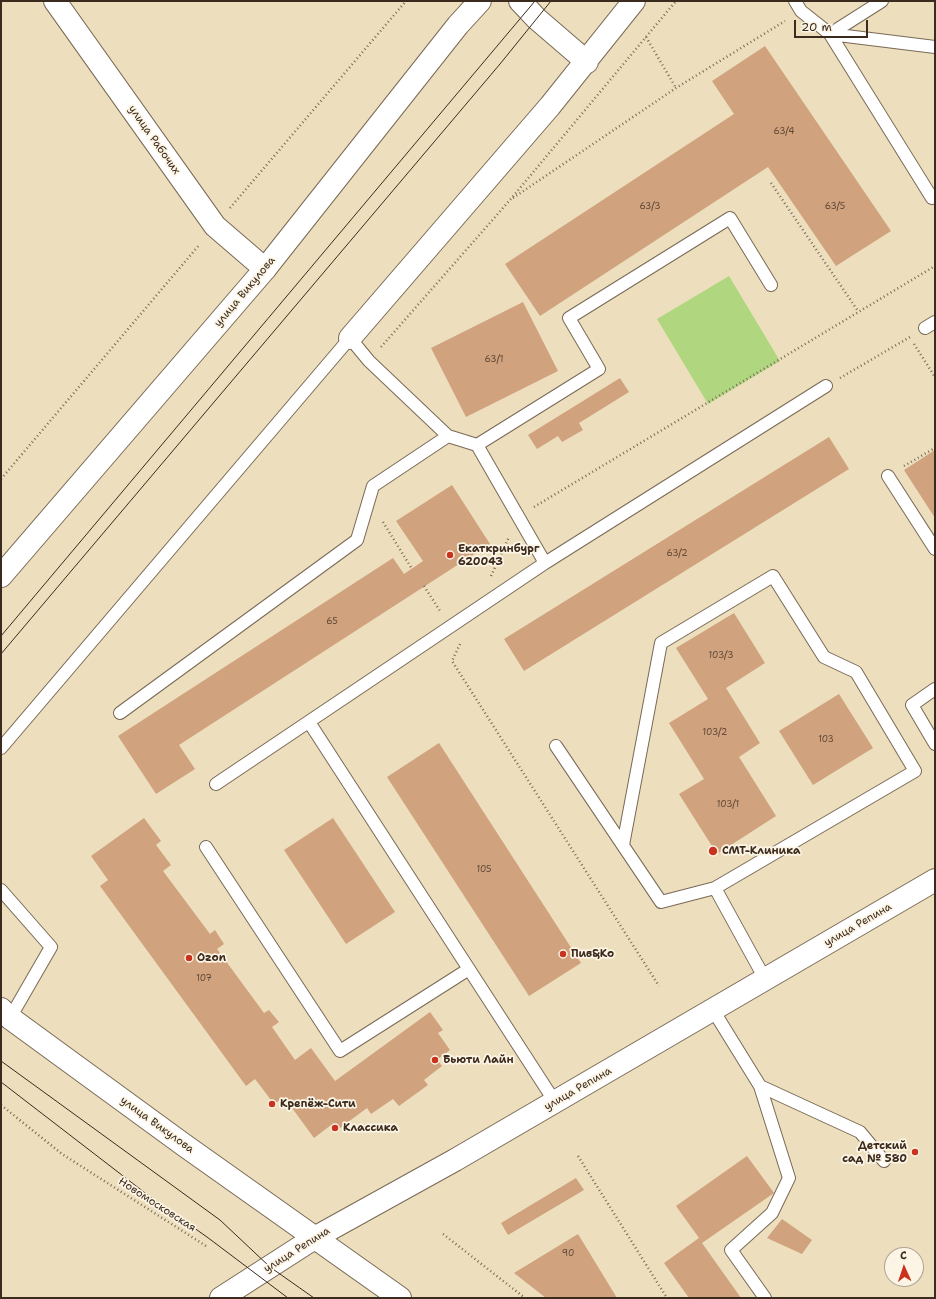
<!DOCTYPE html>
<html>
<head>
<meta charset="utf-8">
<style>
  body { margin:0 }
  #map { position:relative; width:936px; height:1299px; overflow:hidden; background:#eddfbd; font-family:"Shantell Sans",sans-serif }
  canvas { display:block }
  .frame { position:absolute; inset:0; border:2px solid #3b2a1e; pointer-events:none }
  .north { position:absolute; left:884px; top:1247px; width:40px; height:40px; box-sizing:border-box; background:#fcf5e5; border:1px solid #afa495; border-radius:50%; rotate:357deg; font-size:11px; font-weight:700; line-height:16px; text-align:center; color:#3b2a1e }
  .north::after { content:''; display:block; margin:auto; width:14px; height:18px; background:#c8321e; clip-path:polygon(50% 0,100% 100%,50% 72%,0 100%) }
  .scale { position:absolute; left:794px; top:20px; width:74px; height:18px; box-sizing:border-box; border:2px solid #3b2a1e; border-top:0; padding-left:5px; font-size:12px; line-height:14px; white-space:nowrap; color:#3b2a1e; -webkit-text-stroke:3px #fcf5e5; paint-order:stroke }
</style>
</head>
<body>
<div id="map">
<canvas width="936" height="1299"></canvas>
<div class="frame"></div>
<div class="north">С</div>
<div class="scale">20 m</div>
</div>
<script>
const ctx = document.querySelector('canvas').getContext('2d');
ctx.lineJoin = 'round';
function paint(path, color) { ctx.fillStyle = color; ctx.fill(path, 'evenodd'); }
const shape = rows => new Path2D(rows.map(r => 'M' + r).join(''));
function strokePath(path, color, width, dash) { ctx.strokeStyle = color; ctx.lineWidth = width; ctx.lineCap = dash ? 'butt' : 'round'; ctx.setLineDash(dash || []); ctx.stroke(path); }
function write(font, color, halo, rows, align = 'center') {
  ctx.font = font + ' "Shantell Sans",sans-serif'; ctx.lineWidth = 3.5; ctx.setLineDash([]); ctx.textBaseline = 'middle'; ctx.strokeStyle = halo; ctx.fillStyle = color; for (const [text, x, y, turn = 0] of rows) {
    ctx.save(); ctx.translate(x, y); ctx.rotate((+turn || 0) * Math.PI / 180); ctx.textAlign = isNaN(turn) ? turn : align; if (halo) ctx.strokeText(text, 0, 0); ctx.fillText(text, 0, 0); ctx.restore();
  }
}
paint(shape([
  [729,276,780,361,708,404,657,319]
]), '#b1d680');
paint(shape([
  [765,46,891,231,836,266,768,167,540,316,505,264,734,114,712,81],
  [523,302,558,371,466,417,431,348],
  [620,378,629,392,579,423,583,430,562,442,558,436,537,449,528,435],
  [829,437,849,469,524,671,504,639],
  [935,450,935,518,904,470],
  [452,485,490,544,179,745,195,769,156,794,118,736,393,558,404,574,423,561,396,521],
  [734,613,765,663,726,688,760,743,739,757,776,816,717,854,679,794,704,779,669,723,708,699,676,648],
  [839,694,873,748,813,785,779,731],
  [439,743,581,963,529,996,387,777],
  [144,818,161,841,156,845,171,865,163,871,210,934,215,930,224,944,217,949,264,1013,269,1010,279,1022,272,1027,295,1060,311,1048,335,1081,430,1012,443,1030,438,1033,450,1050,437,1060,442,1066,424,1080,428,1085,399,1106,393,1099,371,1114,367,1108,336,1131,331,1125,314,1138,284,1097,274,1104,255,1079,246,1086,100,886,108,880,91,856],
  [333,818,395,912,346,944,284,850],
  [747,1156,774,1193,702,1243,741,1298,689,1298,664,1263,699,1238,676,1206],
  [576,1178,584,1190,508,1235,501,1223],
  [782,1219,812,1240,802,1254,767,1238],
  [578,1234,617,1298,546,1298,514,1273]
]), '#d0a27e');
const lane = shape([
  [795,1,801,11,830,34,932,198],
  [830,34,935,47],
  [830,34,882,1],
  [925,328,935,322],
  [477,445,599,369,569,318,730,218,771,285],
  [888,476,935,549],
  [935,689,912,705,935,744],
  [120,713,357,540,373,486,448,436],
  [309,722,555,1102],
  [556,746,661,902,715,888,765,979],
  [1,748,350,338,369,361,448,436,477,445,545,563],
  [216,784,545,563,826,386],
  [623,845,661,643,773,576,824,657,856,672,915,771,715,888],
  [206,847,340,1051,469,969],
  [1,890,51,947,10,1018],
  [713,1010,760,1086,789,1178,772,1213,731,1250,765,1298],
  [760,1086,860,1132,884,1161]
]);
const street = shape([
  [55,1,215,226,265,269],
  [520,1,537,19,587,62],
  [350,338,550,106,634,1]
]);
const secondary = shape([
  [1,576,265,269,458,25,480,1],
  [1,1009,10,1018,184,1145,400,1298],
  [221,1298,316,1237,455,1160,935,880]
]);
strokePath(lane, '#796956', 14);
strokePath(street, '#796956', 24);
strokePath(secondary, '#796956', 24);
strokePath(shape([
  [646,37,676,88],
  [771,183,858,311],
  [513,198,676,88,785,21],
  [230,208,406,1],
  [914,344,935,377],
  [381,347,510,200,676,1],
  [840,378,910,337],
  [904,466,935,448],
  [1,479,200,244],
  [534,507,935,266],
  [383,522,412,569],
  [491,576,509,537],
  [424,586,440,611],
  [460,644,452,661,659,986],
  [1,1105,62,1154,206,1246],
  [578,1156,667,1298],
  [443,1234,525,1298]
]), '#796956', 2.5, [1, 3]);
strokePath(lane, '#fff', 12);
strokePath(street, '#fff', 22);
strokePath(secondary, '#fff', 22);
strokePath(shape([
  [1,636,535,1],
  [1,654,500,64,551,1],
  [1,1061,220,1220,270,1267,314,1298],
  [1,1082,153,1199,207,1237,288,1298]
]), '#3b2a1e', 1);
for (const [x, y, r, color] of [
  [450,555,4,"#c8321e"],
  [713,851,5,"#c8321e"],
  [563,954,4,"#c8321e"],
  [189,958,4,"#c8321e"],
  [435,1060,4,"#c8321e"],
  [272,1104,4,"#c8321e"],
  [335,1128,4,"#c8321e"],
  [915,1152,4,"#c8321e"]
]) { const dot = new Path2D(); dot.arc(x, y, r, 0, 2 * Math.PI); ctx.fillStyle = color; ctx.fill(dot); strokePath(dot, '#fcf5e5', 1.5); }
write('9px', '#604836', null, [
  ["63/4",784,132],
  ["63/3",650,207],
  ["63/5",835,207],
  ["63/1",494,360],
  ["63/2",677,554],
  ["65",332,622],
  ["103/3",721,656],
  ["103/2",715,733],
  ["103",826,740],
  ["103/1",728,805],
  ["105",484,870],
  ["107",204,979],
  ["90",568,1254]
]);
write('11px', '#3b2a1e', '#fcf5e5', [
  ["улица Рабочих",154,140,55],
  ["улица Викулова",245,292,-50],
  ["улица Репина",858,925,-30],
  ["улица Репина",578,1089,-30],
  ["улица Викулова",157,1125,36],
  ["Новомосковская",157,1205,33],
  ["улица Репина",297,1250,-32]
]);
write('bold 11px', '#3b2a1e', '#fcf5e5', [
  ["Екаткринбург",458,549],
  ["620043",458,562],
  ["СМТ-Клиника",722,851],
  ["Пив&Ко",571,954],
  ["Ozon",197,958],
  ["Бьюти Лайн",443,1060],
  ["Крепёж-Сити",280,1104],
  ["Классика",343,1128],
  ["Детский",907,1146,"right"],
  ["сад № 580",907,1159,"right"]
], 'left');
</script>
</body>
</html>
